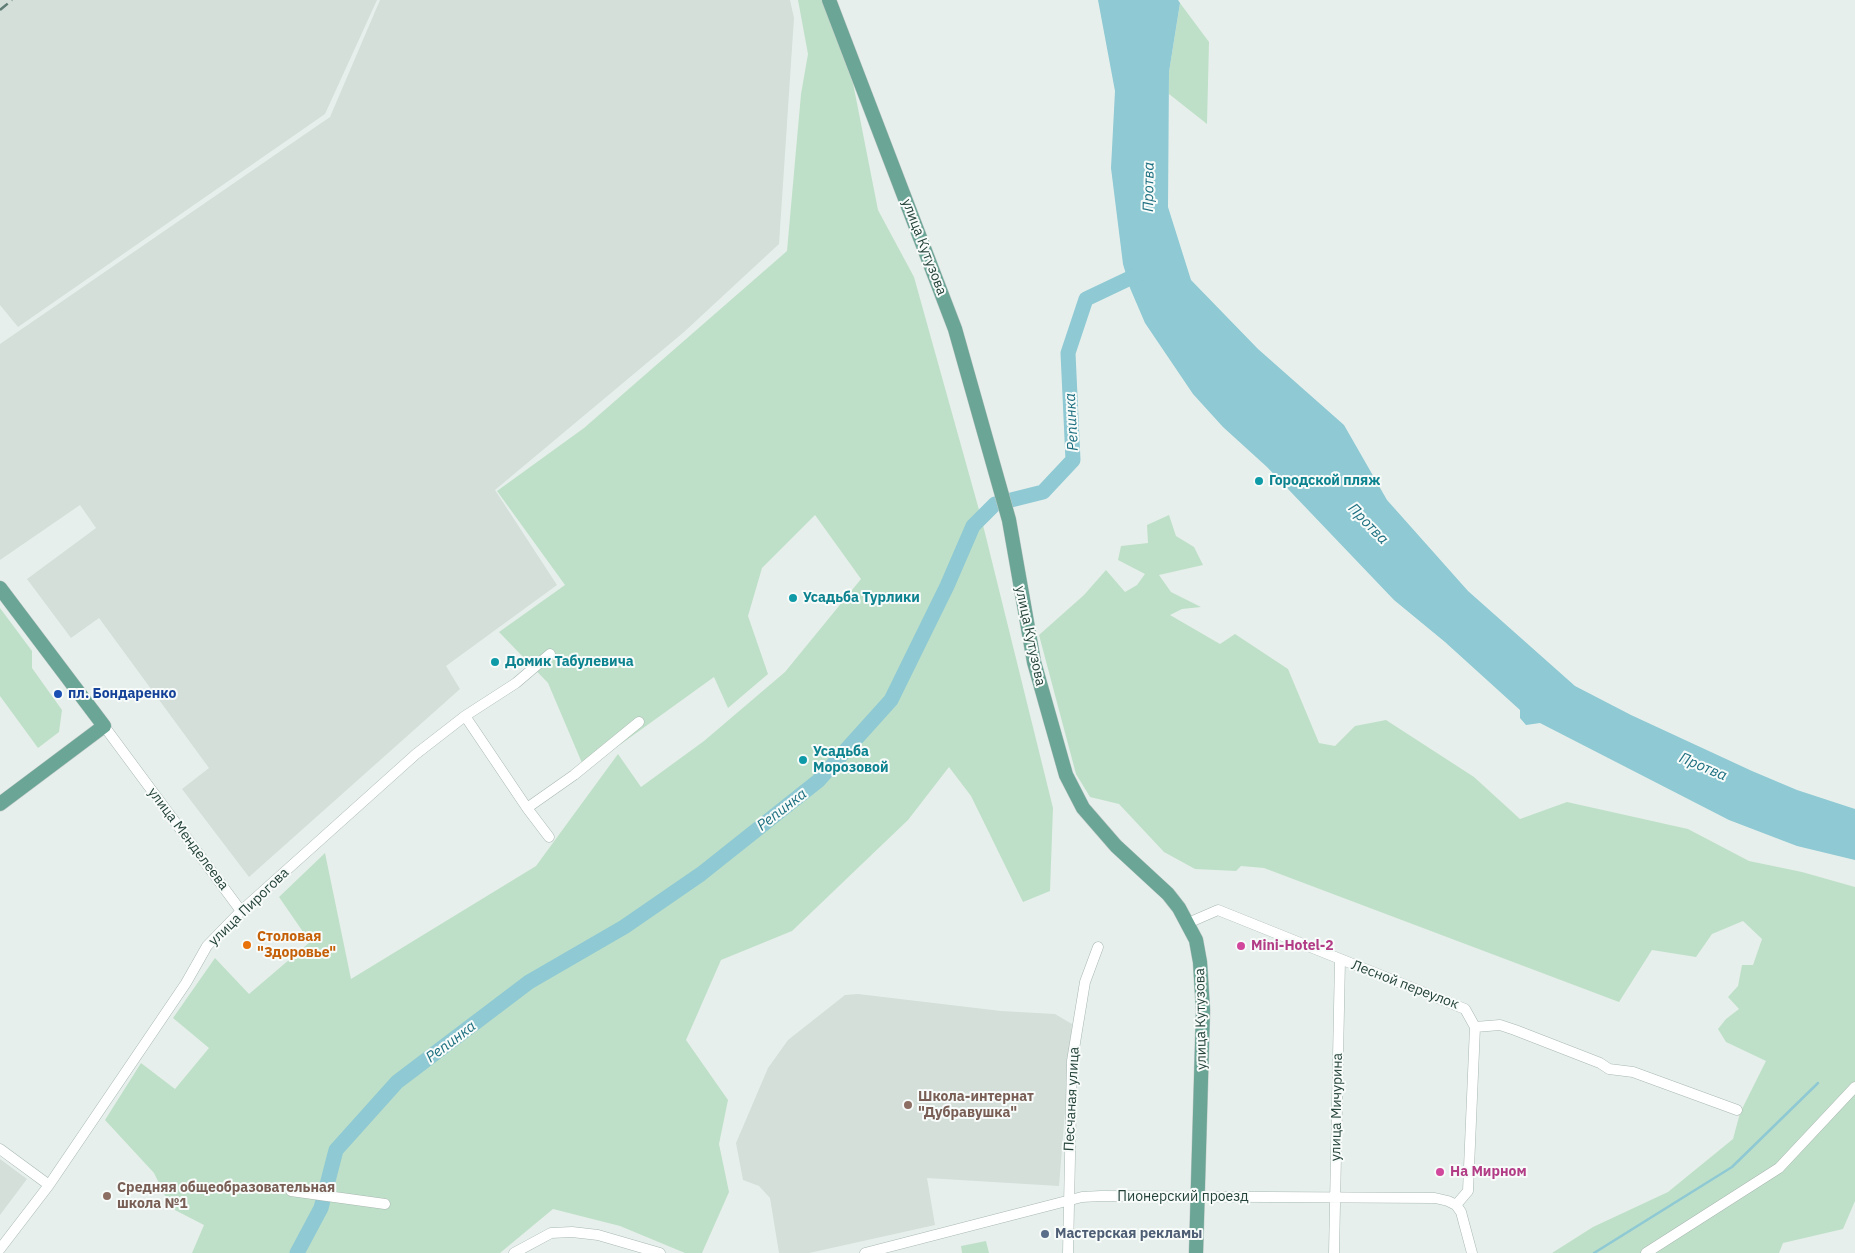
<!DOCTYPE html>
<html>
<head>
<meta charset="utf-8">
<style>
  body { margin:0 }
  canvas { display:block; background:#e6efeb }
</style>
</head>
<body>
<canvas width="1855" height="1253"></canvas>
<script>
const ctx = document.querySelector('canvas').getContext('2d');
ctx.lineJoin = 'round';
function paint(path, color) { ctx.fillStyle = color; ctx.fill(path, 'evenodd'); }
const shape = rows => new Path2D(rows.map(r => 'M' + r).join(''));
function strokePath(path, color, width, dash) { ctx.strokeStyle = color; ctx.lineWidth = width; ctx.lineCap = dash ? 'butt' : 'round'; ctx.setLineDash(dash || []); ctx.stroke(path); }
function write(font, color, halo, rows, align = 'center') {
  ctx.font = font + ' "IBM Plex Sans",sans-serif'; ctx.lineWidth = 4; ctx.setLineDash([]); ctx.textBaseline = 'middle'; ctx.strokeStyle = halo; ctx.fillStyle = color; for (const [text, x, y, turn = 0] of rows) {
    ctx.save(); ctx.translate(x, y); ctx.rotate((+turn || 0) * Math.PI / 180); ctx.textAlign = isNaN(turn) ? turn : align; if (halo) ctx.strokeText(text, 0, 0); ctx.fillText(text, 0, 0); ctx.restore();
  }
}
paint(shape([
  [0,0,377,0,325,114,18,327,0,305],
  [380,0,790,0,794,18,779,244,684,332,495,490,557,585,446,666,460,689,249,877,182,789,209,768,99,618,71,638,27,579,96,528,80,505,0,560,0,344,330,117],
  [858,994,1001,1011,1055,1014,1072,1024,1059,1186,927,1178,935,1225,809,1253,779,1253,770,1198,759,1186,743,1180,736,1143,768,1068,788,1040,845,995],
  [0,1159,27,1179,0,1215]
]), '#d4dfda');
paint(shape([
  [798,0,822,0,853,83,878,210,914,277,981,517,1053,808,1050,891,1023,902,971,796,949,767,908,820,792,931,721,960,686,1040,728,1100,719,1144,729,1192,702,1253,685,1253,620,1226,553,1209,500,1253,192,1253,204,1225,171,1208,154,1173,105,1120,141,1063,175,1089,209,1048,173,1018,215,958,249,994,310,942,279,897,325,853,351,979,536,866,618,754,641,787,704,741,785,672,861,579,815,515,762,568,748,616,768,674,728,708,714,677,585,770,548,683,499,632,565,585,497,491,584,428,787,251,801,94,808,54],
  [1180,3,1209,42,1207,124,1169,94,1169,72],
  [1169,515,1176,536,1194,547,1203,565,1159,575,1171,592,1201,607,1182,609,1170,615,1220,644,1235,634,1288,669,1319,743,1335,746,1355,726,1386,720,1474,777,1520,819,1567,802,1688,829,1749,861,1802,872,1855,887,1855,1201,1843,1229,1783,1243,1779,1253,1552,1253,1593,1227,1668,1192,1733,1139,1740,1113,1766,1061,1726,1042,1718,1029,1726,1019,1739,1009,1728,997,1738,986,1742,965,1753,965,1762,939,1743,921,1712,934,1696,957,1652,950,1619,1002,1264,868,1241,866,1236,871,1195,869,1164,852,1119,804,1090,797,1076,774,1039,635,1084,595,1106,570,1125,592,1137,585,1145,574,1118,560,1121,546,1148,543,1147,525],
  [0,608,32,651,32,668,62,710,59,732,38,748,0,696],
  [986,1241,989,1253,962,1253,961,1246]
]), '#bfe0c8');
paint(shape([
  [1098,0,1178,0,1180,3,1169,72,1168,207,1191,280,1258,349,1344,425,1387,500,1468,591,1575,686,1631,715,1752,771,1797,790,1855,809,1855,860,1797,846,1729,820,1540,723,1526,725,1520,718,1520,710,1445,642,1394,600,1267,467,1223,427,1193,394,1145,323,1130,288,1123,264,1111,168,1115,91]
]), '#8ec9d4');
strokePath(shape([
  [1594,1253,1732,1167,1818,1083]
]), '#8ec9d4', 2.5);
strokePath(shape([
  [297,1253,321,1208,336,1150,397,1082,529,982,624,927,701,874,818,781,891,700,947,586,973,526,995,504,1043,492,1073,460,1068,353,1086,299,1145,271]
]), '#8ec9d4', 15);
const minor = shape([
  [465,716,527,808,549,837],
  [104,726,241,911],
  [527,808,574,775,639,722],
  [1188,923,1218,910,1465,1009,1475,1027,1468,1191,1456,1205],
  [1475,1027,1500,1025,1515,1030,1600,1063,1609,1069,1633,1072,1737,1110],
  [0,1149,49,1185],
  [291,1191,385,1204],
  [0,1249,49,1185,186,983,207,946,241,911,416,754,465,716,516,683,550,654],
  [514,1253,551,1233,572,1232,598,1235,660,1253],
  [865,1253,1082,1197,1101,1196,1435,1198,1448,1201,1456,1205,1461,1212,1472,1253],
  [1068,1253,1072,1061,1085,982,1098,947],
  [1334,1253,1340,960],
  [1646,1253,1779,1168,1855,1087]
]);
const major = shape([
  [829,0,955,329,1009,520,1034,662,1066,775,1083,808,1116,846,1168,894,1179,908,1196,940,1200,962,1203,1010,1196,1253],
  [0,588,104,726,0,804]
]);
strokePath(minor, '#a8b8b2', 11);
strokePath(major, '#c2cac8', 15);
strokePath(minor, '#fff', 10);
strokePath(major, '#6aa596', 14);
strokePath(shape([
  [0,10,12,0]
]), '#5f7d75', 2.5, [10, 5]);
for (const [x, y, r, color] of [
  [1259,481,5,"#0f9aa8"],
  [793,598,5,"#0f9aa8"],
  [495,662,5,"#0f9aa8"],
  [58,694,5,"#1a4fb4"],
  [803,760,5,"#0f9aa8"],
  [247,945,5,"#e8710a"],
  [1241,946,5,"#d1479c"],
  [908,1105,5,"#8d6e63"],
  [1440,1172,5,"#d1479c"],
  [107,1196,5,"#8d6e63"],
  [1045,1234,5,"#5c6f8a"]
]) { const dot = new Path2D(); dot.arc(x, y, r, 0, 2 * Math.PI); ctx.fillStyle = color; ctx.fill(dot); strokePath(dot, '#f7fbf9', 2); }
write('14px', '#24423a', '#f7fbf9', [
  ["улица Кутузова",924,247,69],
  ["улица Кутузова",1030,636,78],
  ["улица Менделеева",188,839,53],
  ["улица Пирогова",249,907,-44],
  ["Лесной переулок",1405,985,21],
  ["улица Кутузова",1201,1019,-91],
  ["Песчаная улица",1072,1099,-87],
  ["улица Мичурина",1337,1107,-89],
  ["Пионерский проезд",1183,1197]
]);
write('bold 14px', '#0d838f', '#f7fbf9', [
  ["Городской пляж",1269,481],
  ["Усадьба Турлики",803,598],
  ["Домик Табулевича",505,662],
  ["Усадьба",813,752],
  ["Морозовой",813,768]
], 'left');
write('bold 14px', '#164399', '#f7fbf9', [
  ["пл. Бондаренко",68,694]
], 'left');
write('bold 14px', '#c56008', '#f7fbf9', [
  ["Столовая",257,937],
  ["\"Здоровье\"",257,953]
], 'left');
write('bold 14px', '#b23c85', '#f7fbf9', [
  ["Mini-Hotel-2",1251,946],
  ["На Мирном",1450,1172]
], 'left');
write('bold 14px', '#785e54', '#f7fbf9', [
  ["Школа-интернат",918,1097],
  ["\"Дубравушка\"",918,1113],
  ["Средняя общеобразовательная",117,1188],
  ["школа №1",117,1204]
], 'left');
write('bold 14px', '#4e5e75', '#f7fbf9', [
  ["Мастерская рекламы",1055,1234]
], 'left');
write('italic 15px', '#1c6f80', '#f7fbf9', [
  ["Протва",1149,187,-89],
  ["Репинка",1072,422,-93],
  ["Протва",1368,524,46],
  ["Протва",1703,767,23],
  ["Репинка",782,810,-38],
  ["Репинка",451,1042,-37]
]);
</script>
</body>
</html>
